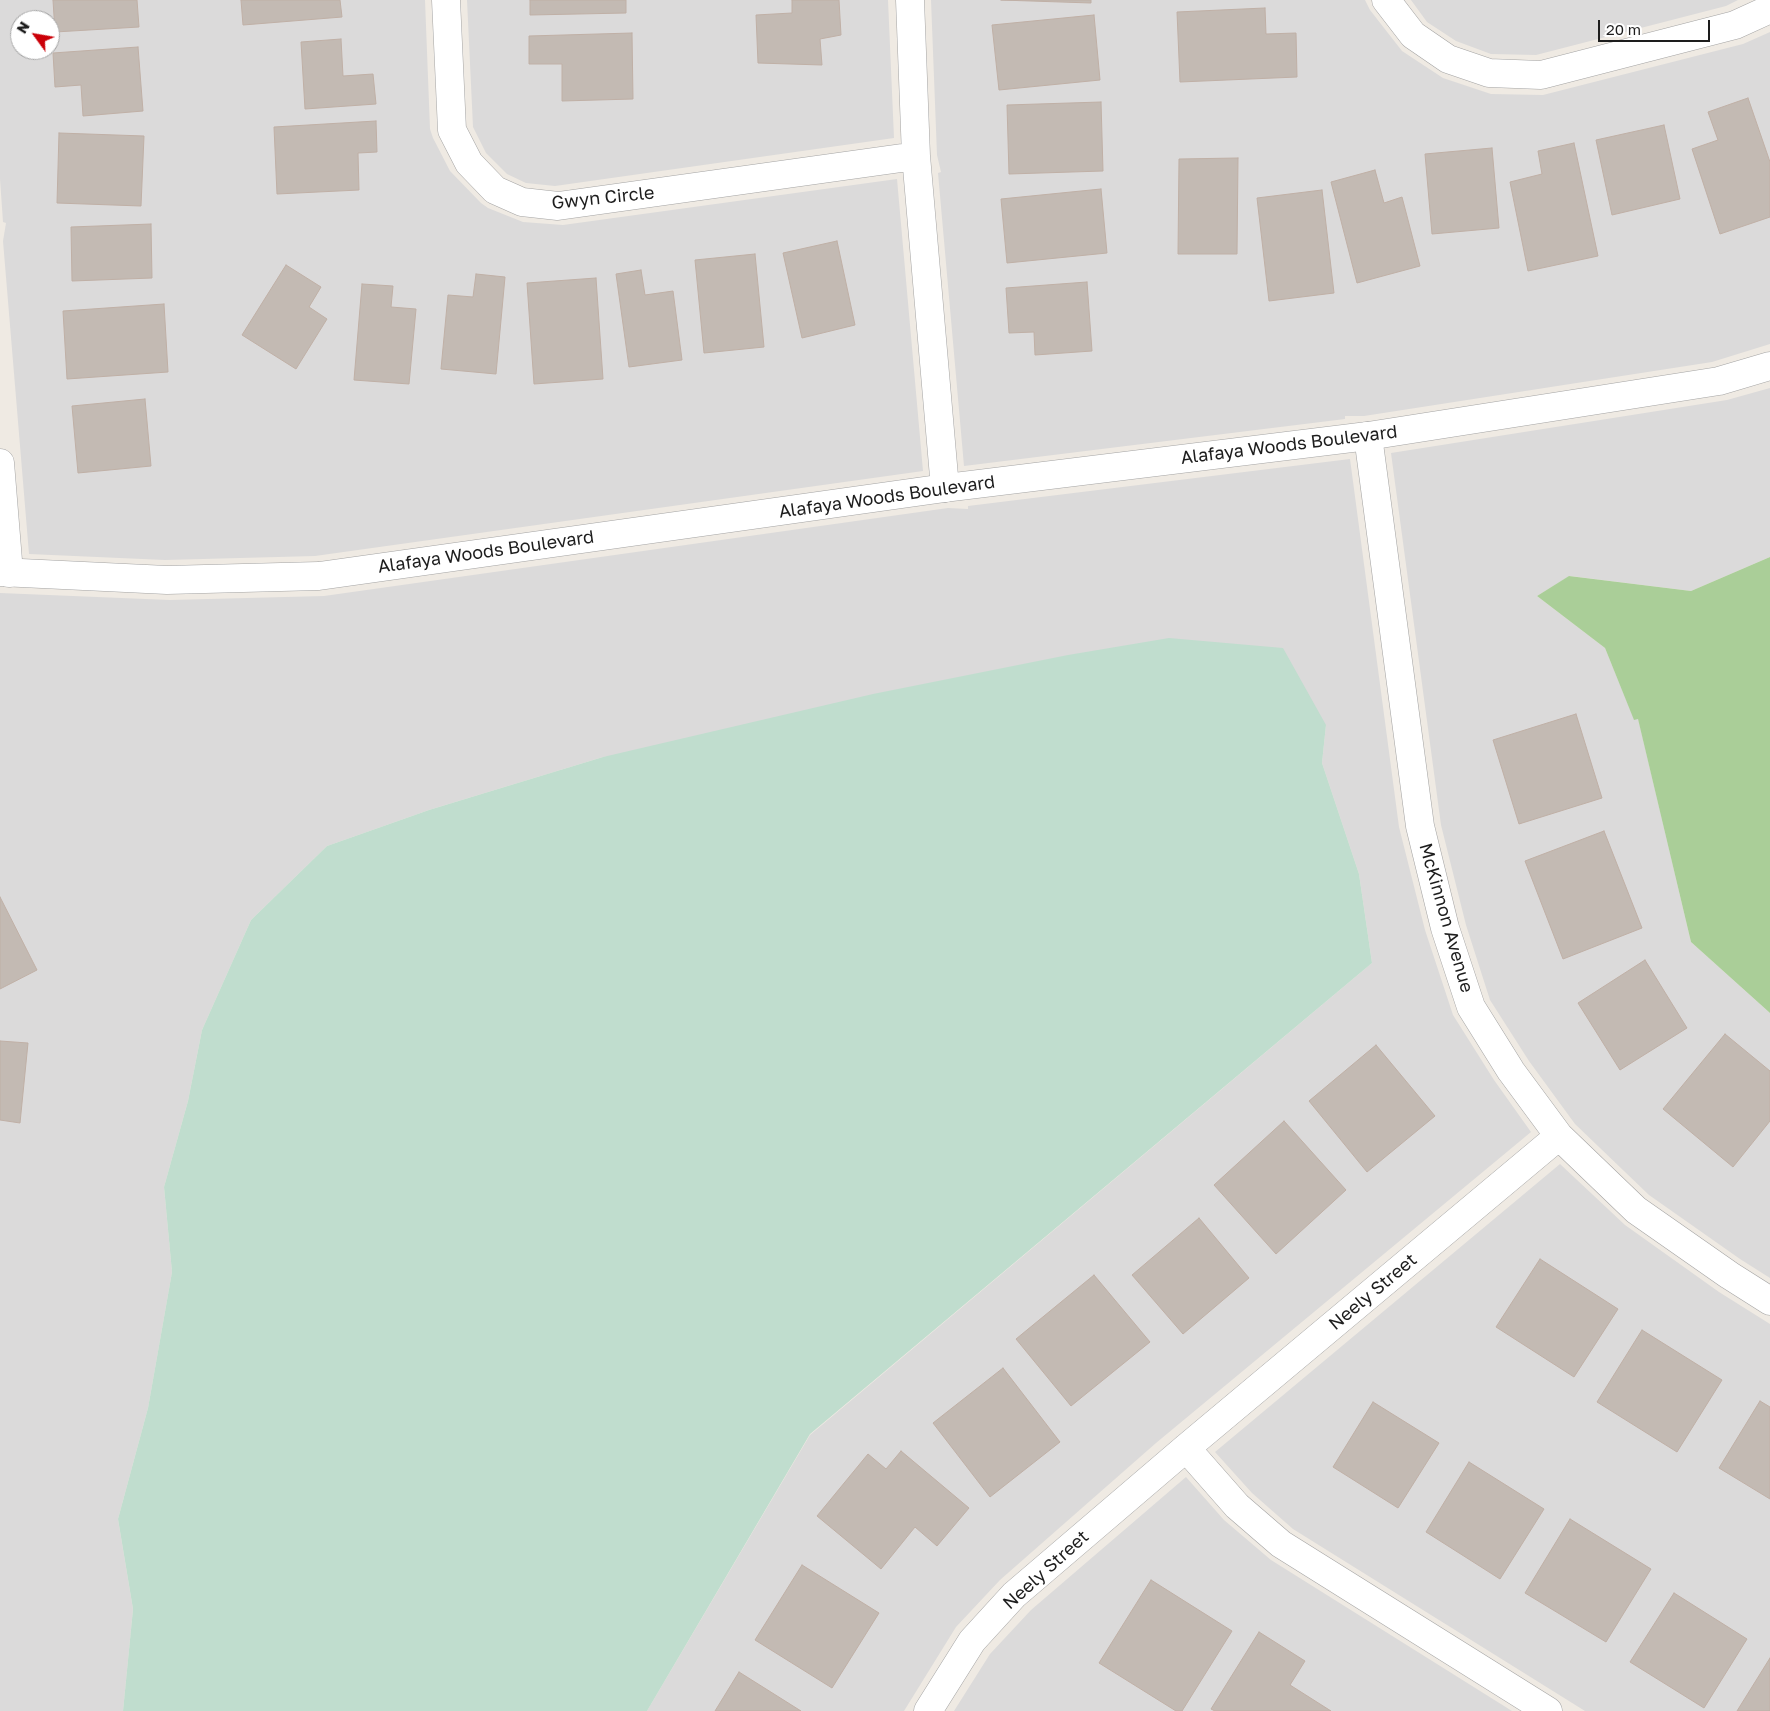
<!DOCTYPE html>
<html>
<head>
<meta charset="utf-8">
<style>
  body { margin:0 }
  #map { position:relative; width:1770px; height:1711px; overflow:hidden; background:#efeae3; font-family:"Golos Text",sans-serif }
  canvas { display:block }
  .north { position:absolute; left:10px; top:10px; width:50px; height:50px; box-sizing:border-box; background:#fff; border:1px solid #a5a5a5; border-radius:50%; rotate:302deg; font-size:14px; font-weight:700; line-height:20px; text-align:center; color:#1d1d1d }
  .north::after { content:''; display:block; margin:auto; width:18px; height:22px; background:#cb0008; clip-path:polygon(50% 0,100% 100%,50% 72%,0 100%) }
  .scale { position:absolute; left:1598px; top:20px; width:112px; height:22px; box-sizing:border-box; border:2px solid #1d1d1d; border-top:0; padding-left:6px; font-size:15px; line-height:18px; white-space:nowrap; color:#1d1d1d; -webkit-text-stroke:4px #fff; paint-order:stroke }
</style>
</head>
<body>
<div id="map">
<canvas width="1770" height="1711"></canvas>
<div class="north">N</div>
<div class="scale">20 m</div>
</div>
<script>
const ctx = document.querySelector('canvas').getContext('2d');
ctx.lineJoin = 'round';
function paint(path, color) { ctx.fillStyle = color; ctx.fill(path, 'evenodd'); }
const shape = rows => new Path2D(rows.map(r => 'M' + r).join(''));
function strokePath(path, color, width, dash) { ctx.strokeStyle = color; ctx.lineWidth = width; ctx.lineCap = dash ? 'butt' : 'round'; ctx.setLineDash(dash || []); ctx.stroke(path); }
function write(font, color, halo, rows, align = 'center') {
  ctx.font = font + ' "Golos Text",sans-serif'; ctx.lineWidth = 4; ctx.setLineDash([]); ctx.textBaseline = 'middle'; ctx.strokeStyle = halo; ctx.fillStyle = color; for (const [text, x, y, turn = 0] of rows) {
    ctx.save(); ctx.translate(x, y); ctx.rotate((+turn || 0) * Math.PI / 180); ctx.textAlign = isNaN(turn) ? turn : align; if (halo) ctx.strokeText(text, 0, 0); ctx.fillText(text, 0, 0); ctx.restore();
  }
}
paint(shape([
  [0,0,425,0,430,129,433,138,450,171,481,203,488,208,523,222,563,225,897,179,923,471,315,556,165,560,29,554,3,241,6,223,3,222,0,179],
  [20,20,50,20,50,50,20,50],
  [467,0,888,0,894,138,555,186,526,183,507,174,486,153,473,127],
  [931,0,1365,0,1370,10,1402,51,1443,78,1491,94,1543,95,1743,44,1770,32,1770,344,1712,362,1364,416,1345,416,1345,419,964,466,938,173,941,172,937,155],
  [1411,0,1738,0,1726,6,1536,55,1491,54,1456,41,1427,22],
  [1770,388,1770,557,1691,591,1570,576,1537,596,1605,648,1634,719,1638,718,1691,942,1770,1013,1770,1278,1740,1259,1649,1195,1575,1124,1529,1061,1490,1000,1466,925,1441,825,1391,453,1727,400],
  [1350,459,1399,827,1425,930,1453,1015,1494,1080,1531,1132,1156,1443,1000,1580,956,1627,904,1711,647,1711,810,1435,1372,963,1359,874,1322,763,1326,725,603,757,429,810,327,846,251,920,202,1030,188,1101,164,1187,172,1272,148,1408,118,1519,133,1609,123,1711,0,1711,0,593,170,600,324,596,948,508,968,509,968,506],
  [1560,1164,1625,1225,1719,1292,1770,1324,1770,1711,1585,1711,1293,1529,1252,1493,1215,1452],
  [1186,1477,1224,1520,1271,1560,1512,1711,954,1711,990,1654,1031,1610]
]), '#dbdada');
paint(shape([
  [1770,557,1770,1013,1691,942,1638,719,1634,720,1605,648,1537,596,1569,576,1691,591]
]), '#aace98');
paint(shape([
  [1169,638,1283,648,1326,725,1322,763,1359,874,1372,963,810,1434,647,1711,123,1711,133,1609,118,1519,148,1408,172,1272,164,1187,188,1101,202,1030,251,920,327,846,429,810,603,757,873,694,1068,655]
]), '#c0ddce');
const building = shape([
  [53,0,137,0,139,27,55,32,53,0],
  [241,0,340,0,342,17,243,25,241,0],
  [530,0,626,0,626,13,530,15,530,0],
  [792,0,839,0,841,35,820,39,822,65,758,63,756,15,792,13,792,0],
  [1001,0,1091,0,1091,3,1001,0],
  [1265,8,1266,34,1296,33,1297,77,1180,82,1177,12,1265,8],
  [1094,15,1100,80,999,90,992,25,1094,15],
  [632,33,633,99,562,101,562,64,529,64,529,36,632,33],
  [341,39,343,76,373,74,376,104,305,109,301,42,341,39],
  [138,47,143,111,83,116,81,85,55,87,53,53,138,47],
  [1748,98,1770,162,1770,217,1720,234,1692,149,1718,140,1708,112,1748,98],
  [1101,102,1103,171,1009,174,1007,105,1101,102],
  [376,121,377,152,358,153,359,190,277,194,274,127,376,121],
  [1664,125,1680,199,1612,215,1596,140,1664,125],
  [59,133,144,136,141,206,57,203,59,133],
  [1574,143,1598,256,1528,271,1510,182,1542,174,1538,151,1574,143],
  [1492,148,1499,228,1432,234,1425,154,1492,148],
  [1238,158,1237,254,1178,254,1179,159,1238,158],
  [1375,170,1384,203,1402,197,1420,266,1357,283,1331,182,1375,170],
  [1101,189,1107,253,1007,263,1001,199,1101,189],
  [1322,190,1334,293,1269,301,1257,198,1322,190],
  [151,224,152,278,72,281,71,227,151,224],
  [837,241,855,325,802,338,783,253,837,241],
  [755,254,764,347,704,353,695,260,755,254],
  [286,265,321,287,309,307,327,319,296,369,242,335,286,265],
  [641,270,645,295,673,291,682,360,629,367,616,274,641,270],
  [476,274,505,277,496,374,441,369,448,295,473,297,476,274],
  [596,278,603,379,534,384,527,283,596,278],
  [1087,282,1092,351,1035,355,1034,332,1009,333,1006,288,1087,282],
  [362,284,393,286,391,307,416,309,409,384,354,380,362,284],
  [164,304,168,372,67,379,63,311,164,304],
  [145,399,151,466,78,473,72,406,145,399],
  [1576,714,1602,798,1519,824,1493,740,1576,714],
  [1604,831,1642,928,1563,959,1525,861,1604,831],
  [0,897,37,970,0,989,0,897],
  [1645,960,1687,1028,1620,1070,1578,1003,1645,960],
  [1725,1034,1770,1071,1770,1121,1733,1167,1663,1109,1725,1034],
  [0,1041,28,1043,20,1123,0,1120,0,1041],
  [1376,1045,1435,1116,1367,1172,1309,1101,1376,1045],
  [1284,1121,1346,1190,1276,1254,1214,1185,1284,1121],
  [1199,1218,1249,1278,1183,1334,1132,1275,1199,1218],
  [1540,1259,1618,1309,1574,1377,1496,1327,1540,1259],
  [1094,1275,1150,1342,1071,1406,1016,1339,1094,1275],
  [1642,1330,1722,1380,1677,1452,1597,1402,1642,1330],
  [1003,1368,1060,1442,990,1497,933,1423,1003,1368],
  [1760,1401,1770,1407,1770,1499,1719,1468,1760,1401],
  [1373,1402,1439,1443,1398,1508,1333,1467,1373,1402],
  [901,1451,969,1508,937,1546,915,1527,881,1569,817,1516,868,1454,886,1469,901,1451],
  [1469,1462,1544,1509,1500,1579,1426,1532,1469,1462],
  [1570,1519,1651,1569,1606,1642,1525,1593,1570,1519],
  [802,1565,879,1613,832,1688,755,1640,802,1565],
  [1151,1580,1232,1631,1182,1711,1176,1711,1099,1663,1151,1580],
  [1674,1593,1747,1639,1704,1708,1630,1662,1674,1593],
  [1259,1632,1305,1661,1290,1685,1331,1711,1215,1711,1211,1709,1259,1632],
  [1770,1658,1770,1711,1737,1711,1770,1658],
  [739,1672,801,1711,715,1711,739,1672]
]);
paint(building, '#c3bab3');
strokePath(building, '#c0b0a6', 1);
const minor = shape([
  [446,0,452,130,469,163,495,190,522,202,558,206,916,156],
  [910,0,916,156,945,488],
  [1386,0,1413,35,1448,59,1489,73,1541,75,1735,25,1770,9],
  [1368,436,1420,826,1445,928,1471,1007,1511,1071,1559,1136,1636,1210,1729,1275,1770,1301],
  [0,463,9,573],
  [1186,1448,1237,1506,1281,1544,1548,1711],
  [928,1711,972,1641,1014,1595,1186,1448,1559,1136]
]);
const tertiary = shape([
  [0,572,167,580,319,576,945,488,1368,436,1719,381,1770,366]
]);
strokePath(minor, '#a4a4a4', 29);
strokePath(tertiary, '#a4a4a4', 29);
strokePath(minor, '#fff', 28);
strokePath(tertiary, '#fff', 28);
write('18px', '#1d1d1d', '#fff', [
  ["Gwyn Circle",603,198,-6],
  ["Alafaya Woods Boulevard",1289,445,-7],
  ["Alafaya Woods Boulevard",887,497,-8],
  ["Alafaya Woods Boulevard",486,552,-8],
  ["McKinnon Avenue",1446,918,74],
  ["Neely Street",1373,1292,-40],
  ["Neely Street",1046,1570,-42]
]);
</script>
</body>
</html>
